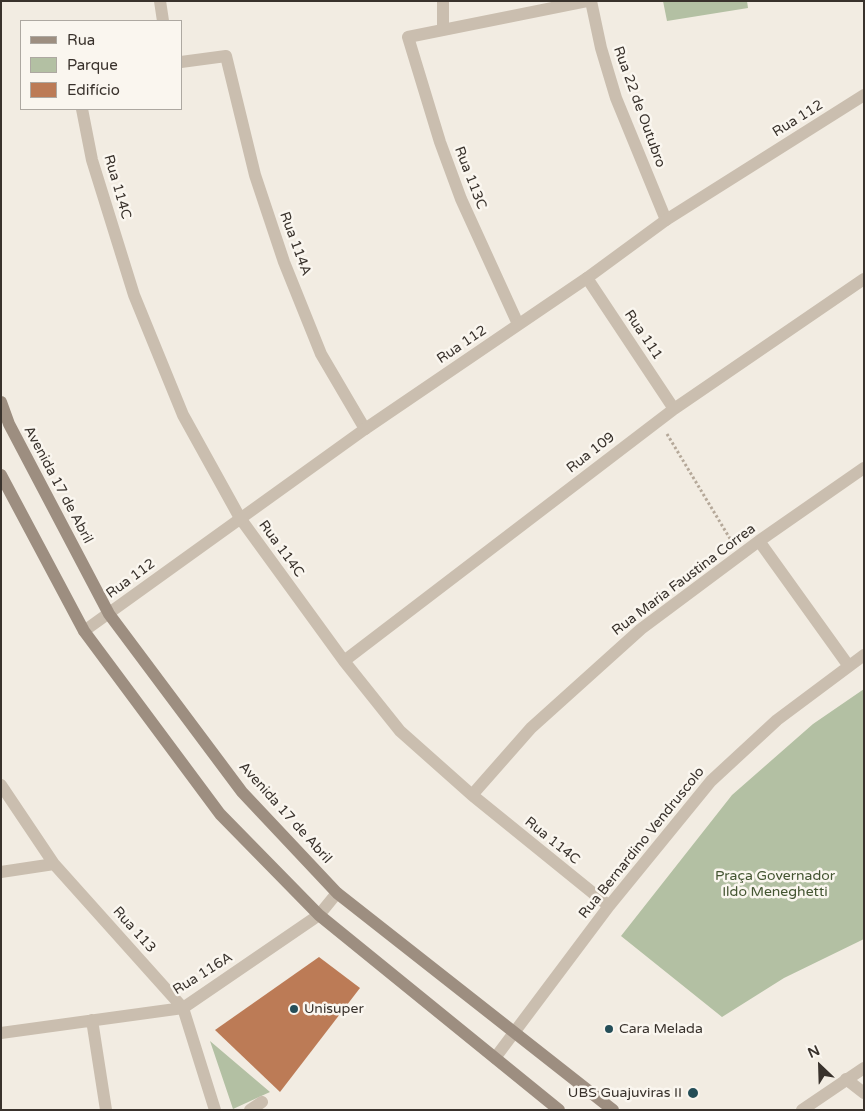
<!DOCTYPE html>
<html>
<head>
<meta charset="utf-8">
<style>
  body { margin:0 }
  #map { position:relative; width:865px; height:1111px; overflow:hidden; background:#f2ece2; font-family:"Varela Round",sans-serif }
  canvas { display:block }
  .frame { position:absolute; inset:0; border:2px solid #39322c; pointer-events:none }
  .legend { position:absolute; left:20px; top:20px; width:162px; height:90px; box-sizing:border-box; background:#faf6ef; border:1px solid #ada8a1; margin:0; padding:6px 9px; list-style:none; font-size:15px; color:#39322c }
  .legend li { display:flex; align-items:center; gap:10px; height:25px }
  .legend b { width:25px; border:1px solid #ada8a1 }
  .north { position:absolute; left:795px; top:1041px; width:50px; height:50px; -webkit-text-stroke:4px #faf6ef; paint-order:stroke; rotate:336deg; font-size:14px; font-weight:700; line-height:20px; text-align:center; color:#39322c }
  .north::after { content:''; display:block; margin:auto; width:18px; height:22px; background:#39322c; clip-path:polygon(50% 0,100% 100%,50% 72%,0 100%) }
</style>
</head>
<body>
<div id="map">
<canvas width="865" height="1111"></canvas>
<div class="frame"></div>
<ul class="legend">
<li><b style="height:6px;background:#9d8e80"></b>Rua</li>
<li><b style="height:14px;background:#b3c0a3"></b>Parque</li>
<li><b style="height:14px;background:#bc7b56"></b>Edifício</li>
</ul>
<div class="north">N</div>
</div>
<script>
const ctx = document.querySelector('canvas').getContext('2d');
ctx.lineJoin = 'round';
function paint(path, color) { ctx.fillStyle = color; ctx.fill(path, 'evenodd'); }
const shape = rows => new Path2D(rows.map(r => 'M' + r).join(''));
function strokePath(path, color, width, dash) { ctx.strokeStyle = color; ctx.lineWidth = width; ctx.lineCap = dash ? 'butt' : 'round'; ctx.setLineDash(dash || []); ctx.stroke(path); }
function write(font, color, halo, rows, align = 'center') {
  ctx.font = font + ' "Varela Round",sans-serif'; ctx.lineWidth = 5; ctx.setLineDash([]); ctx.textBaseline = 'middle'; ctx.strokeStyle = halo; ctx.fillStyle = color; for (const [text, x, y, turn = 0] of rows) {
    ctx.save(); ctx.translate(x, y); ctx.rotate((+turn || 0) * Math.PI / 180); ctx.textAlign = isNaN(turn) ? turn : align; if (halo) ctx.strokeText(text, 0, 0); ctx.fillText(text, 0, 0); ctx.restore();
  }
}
paint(shape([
  [663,1,747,1,748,8,667,21],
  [864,689,864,939,784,978,722,1017,621,936,732,795,813,724],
  [210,1041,270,1092,233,1109]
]), '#b3c0a3');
paint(shape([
  [319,957,360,988,280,1092,215,1030]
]), '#bc7b56');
strokePath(shape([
  [667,434,732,542]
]), '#b5a899', 3, [2.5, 2.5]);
strokePath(shape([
  [160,1,163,21],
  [591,1,601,48,616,98,666,220],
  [443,29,443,1],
  [181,62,226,56,255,175,284,262,321,354,365,429],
  [82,109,92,160,134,295,183,415,240,518,344,661,400,731,472,795,609,906],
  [587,278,674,409],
  [518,324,461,199,440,142,408,37,587,1],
  [759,541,848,665],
  [344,661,674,409,864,279],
  [1,785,54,864,183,1008,215,1110],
  [472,795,531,728,641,629,759,541,864,468],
  [1,872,54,864],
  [92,1020,106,1110],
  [1,1033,183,1008,319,915,337,893],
  [495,1058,609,906,711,781,777,720,864,655],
  [846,1079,864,1093],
  [250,1110,262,1102]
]), '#cabeaf', 12);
strokePath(shape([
  [84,631,365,429,587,278,666,220,864,95],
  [802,1110,864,1068]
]), '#cabeaf', 12);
strokePath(shape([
  [1,402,9,424,109,614,242,792,337,893,613,1110],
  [1,475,84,631,220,814,319,915,559,1110]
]), '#9d8e80', 12);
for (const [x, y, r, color] of [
  [294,1009,5,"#254e58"],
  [609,1029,5,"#254e58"],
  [693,1093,6,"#254e58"]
]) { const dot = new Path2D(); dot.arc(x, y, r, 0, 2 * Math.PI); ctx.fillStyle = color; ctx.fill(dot); strokePath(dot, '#faf6ef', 2); }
write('14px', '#39322c', '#faf6ef', [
  ["Rua 22 de Outubro",639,107,70],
  ["Rua 112",798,119,-32],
  ["Rua 113C",470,178,69],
  ["Rua 114C",117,187,74],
  ["Rua 114A",295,244,70],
  ["Rua 111",643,335,56],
  ["Rua 112",462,345,-34],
  ["Rua 109",591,453,-38],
  ["Avenida 17 de Abril",58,485,62],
  ["Rua 114C",281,549,54],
  ["Rua 112",131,579,-36],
  ["Rua Maria Faustina Correa",684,580,-37],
  ["Avenida 17 de Abril",285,813,48],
  ["Rua 114C",552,841,39],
  ["Rua Bernardino Vendruscolo",642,843,-51],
  ["Rua 113",134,930,48],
  ["Rua 116A",203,974,-32]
]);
write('14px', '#445532', '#faf6ef', [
  ["Praça Governador",775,876],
  ["Ildo Meneghetti",775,892]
]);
write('14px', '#39322c', '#faf6ef', [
  ["Unisuper",304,1009],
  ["Cara Melada",619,1029],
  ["UBS Guajuviras II",682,1093,"right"]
], 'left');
</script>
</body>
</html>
